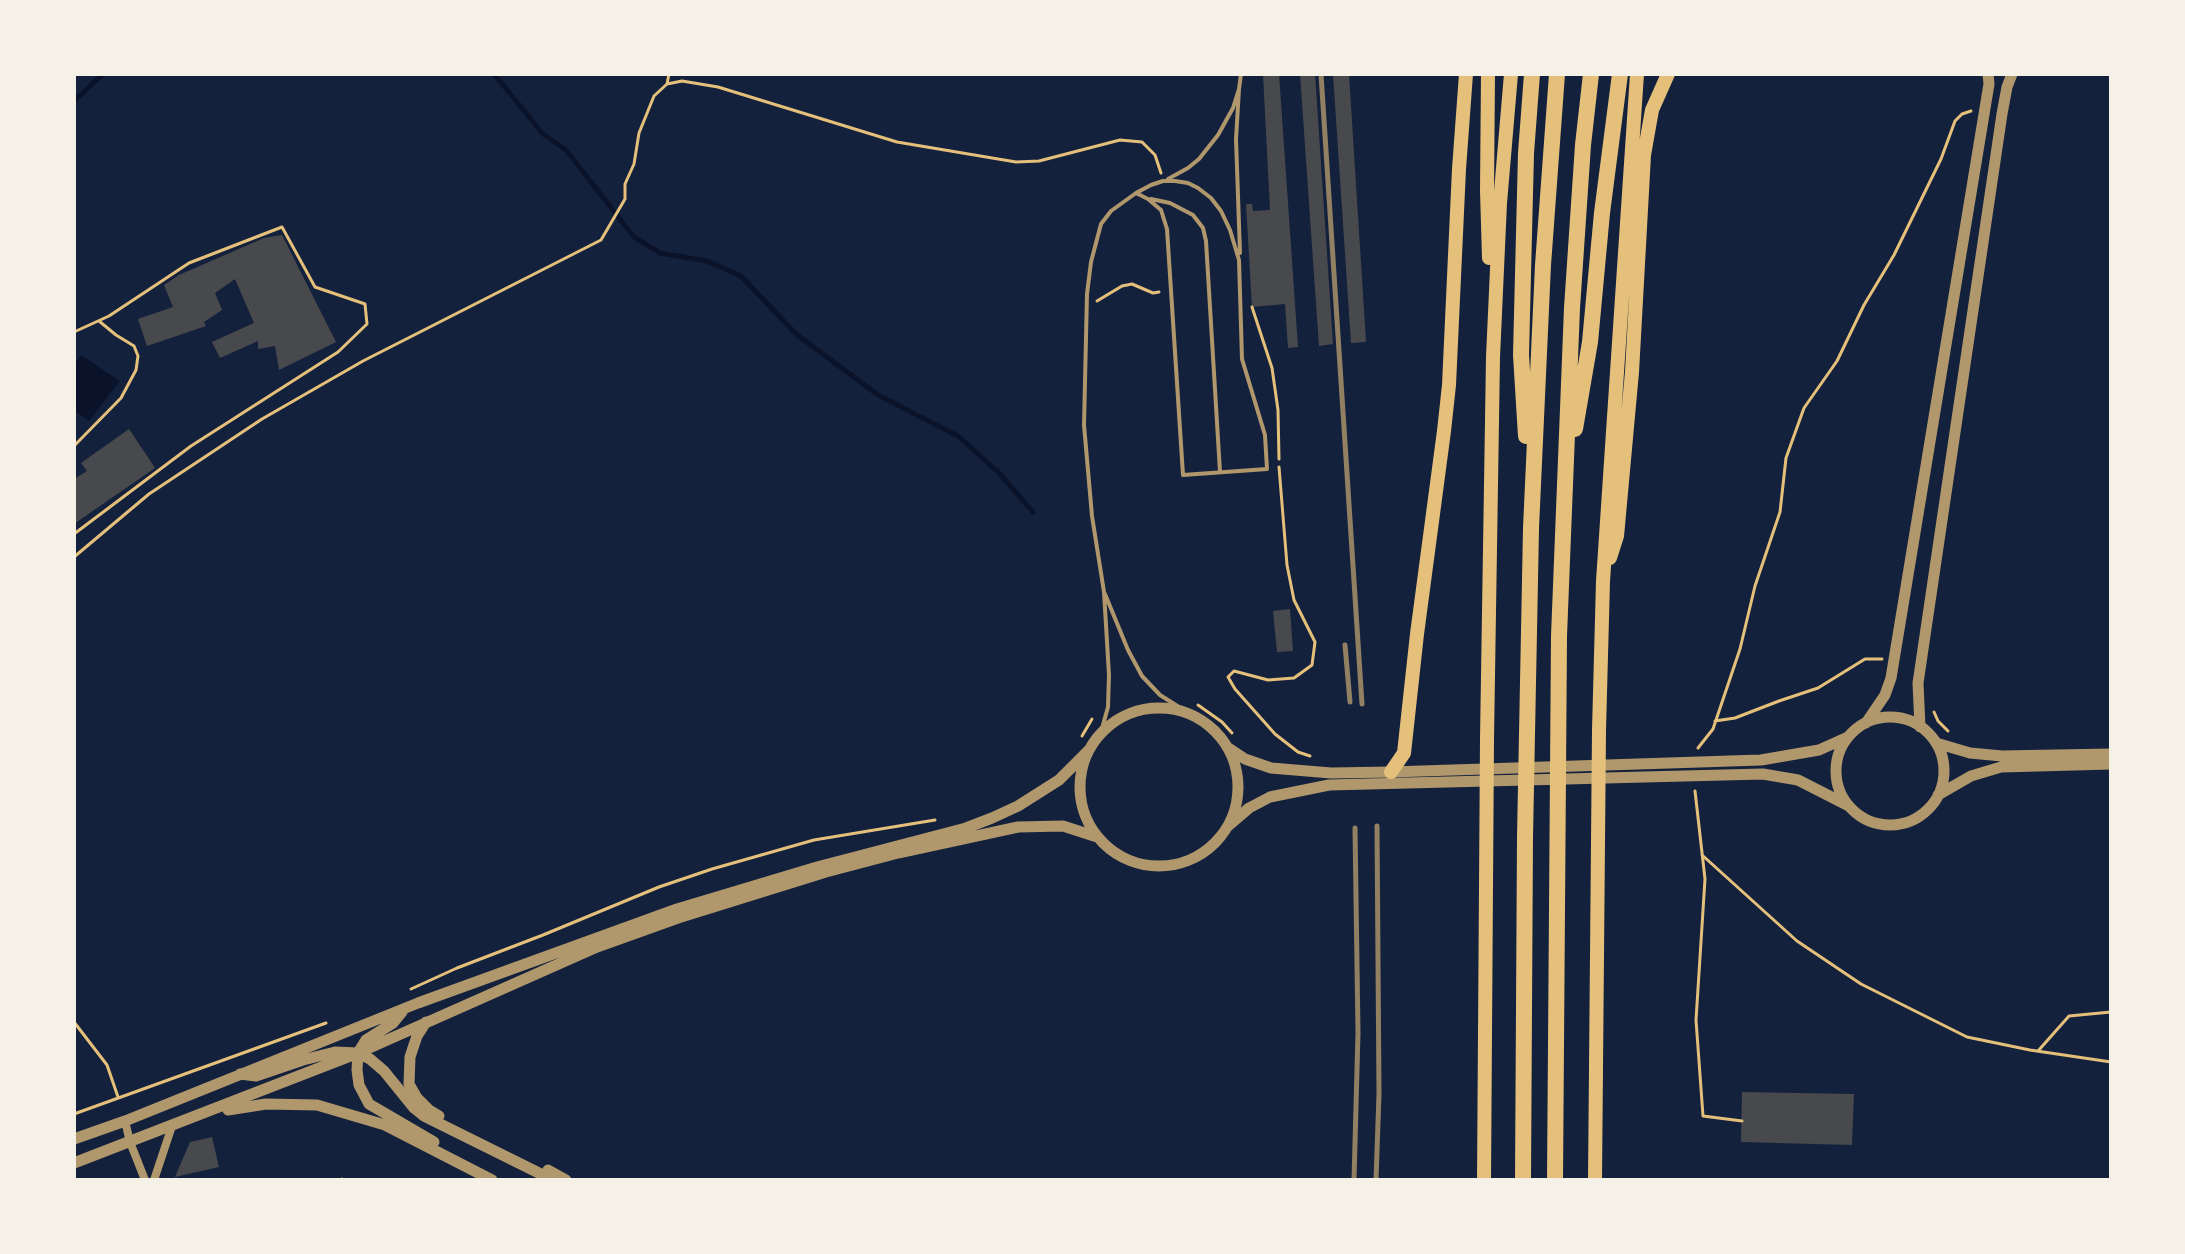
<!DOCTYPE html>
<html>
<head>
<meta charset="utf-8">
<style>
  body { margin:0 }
  #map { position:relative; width:2185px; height:1254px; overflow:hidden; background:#14213d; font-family:Karla,sans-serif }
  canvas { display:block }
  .frame { position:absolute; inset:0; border:76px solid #f6f1e7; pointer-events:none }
</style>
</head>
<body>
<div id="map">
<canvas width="2185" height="1254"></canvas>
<div class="frame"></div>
</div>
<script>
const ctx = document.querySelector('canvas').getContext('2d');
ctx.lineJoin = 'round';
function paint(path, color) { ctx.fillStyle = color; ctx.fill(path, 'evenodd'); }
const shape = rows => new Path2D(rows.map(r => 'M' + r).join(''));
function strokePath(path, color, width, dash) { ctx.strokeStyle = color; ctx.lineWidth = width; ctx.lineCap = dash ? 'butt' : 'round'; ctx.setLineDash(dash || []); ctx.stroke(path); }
paint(shape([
  [81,355,120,381,89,421,74,410,74,364]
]), '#0b132b');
strokePath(shape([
  [494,74,543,134,566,150,634,237,660,253,707,261,741,276,796,334,878,395,958,436,999,473,1033,512],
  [74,101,103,74]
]), '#0b132b', 5);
paint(shape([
  [1263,74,1279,74,1298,347,1288,348,1285,304,1252,307,1246,204,1252,204,1253,211,1270,210],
  [1300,74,1315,74,1333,344,1319,346],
  [1333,74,1349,74,1366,342,1351,343],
  [282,235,336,342,279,370,275,346,258,349,258,341,220,358,212,342,254,323,235,279,215,293,222,310,204,322,206,326,147,346,138,319,173,307,164,285,179,275,264,238],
  [129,429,155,468,74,524,74,479,87,471,81,463],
  [1290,609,1293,651,1277,652,1273,611],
  [1742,1092,1854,1094,1852,1145,1741,1142],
  [212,1137,219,1167,175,1177,190,1142]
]), '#48494c');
strokePath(shape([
  [667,84,669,74],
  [1097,301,1122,286,1132,284,1153,293,1159,292],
  [1252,307,1272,368,1278,410,1279,459],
  [74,332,109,316,189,263,282,227,315,287,365,304,367,324,338,352,191,446,74,534],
  [74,446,121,398,136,370,138,356,134,346,116,335,99,321],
  [1279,467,1287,565,1294,600,1315,642,1312,665,1294,678,1268,680,1234,671,1228,677,1235,689,1275,734,1298,752,1310,756],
  [74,557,149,494,262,419,363,361,601,240,625,199,625,184,634,164,639,133,654,96,667,84,682,81,718,87,897,142,1016,162,1039,161,1120,140,1142,142,1155,155,1161,173],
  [1198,705,1222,722,1232,733],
  [1934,712,1938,721,1948,731],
  [1715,721,1735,718,1779,701,1818,688,1865,659,1882,659],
  [1082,736,1092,719],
  [1698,748,1713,729,1740,649,1755,586,1780,512,1786,458,1804,408,1837,361,1864,305,1894,255,1941,159,1955,121,1962,114,1971,111],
  [1695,791,1705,879,1696,1020,1703,1116,1742,1121],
  [1702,855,1797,941,1861,984,1967,1037,2030,1050,2111,1062],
  [411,989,457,968,543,935,659,887,712,869,814,840,935,820],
  [74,1022,107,1065,118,1097],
  [2038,1051,2069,1016,2111,1012],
  [74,1114,326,1023],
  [342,1180,342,1179]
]), '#e5c07b', 3);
strokePath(shape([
  [1239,89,1236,139,1240,253],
  [1168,179,1188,168,1199,159,1218,135,1233,108,1239,89,1241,74],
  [1151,199,1170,203,1193,215,1203,228,1206,241,1220,472],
  [1105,594,1128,650,1142,676,1160,695,1190,714],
  [1101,732,1108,707,1109,675,1104,592,1092,516,1084,425,1087,294,1091,262,1101,224,1111,211,1136,193,1151,185,1163,181,1175,181,1188,183,1198,188,1211,198,1221,211,1230,230,1239,260,1242,359,1265,435,1267,469,1183,475,1167,229,1161,210,1148,199,1136,193]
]), '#b1986c', 4);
strokePath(shape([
  [125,1121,130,1142,145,1180],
  [154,1180,172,1126]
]), '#b1986c', 8);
strokePath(shape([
  '1080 787a79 79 0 1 1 158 0a79 79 0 1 1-158 0Z',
  '1836 771a54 54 0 1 1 108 0a54 54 0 1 1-108 0Z',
  [1866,723,1885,695,1891,678,1989,84,1988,74],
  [1920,727,1918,683,2002,114,2007,87,2012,74],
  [1936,743,1970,753,2002,756,2111,754],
  [1227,747,1245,759,1271,768,1331,773,1391,772,1761,760,1819,750,1848,737],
  [1938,795,1971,776,2001,767,2111,764],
  [1228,826,1249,808,1270,797,1329,785,1763,774,1798,780,1849,806],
  [402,1012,393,1023,366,1040,358,1053,357,1070,359,1085,369,1104,434,1142],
  [426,1022,417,1036,410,1057,409,1084,417,1098,429,1110,439,1116],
  [240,1074,256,1076,303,1060,335,1052,358,1053,370,1059,384,1071,414,1108,424,1116,553,1180],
  [228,1110,266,1104,317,1105,385,1125,492,1180],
  [74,1139,125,1121,418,1003,677,909,817,867,966,828,992,818,1018,806,1059,780,1089,750],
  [74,1163,358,1053,597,947,678,918,826,872,898,853,1018,827,1063,826,1097,837],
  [548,1170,566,1180]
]), '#b1986c', 11);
strokePath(shape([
  [1488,74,1487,191,1489,258],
  [1610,558,1617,536,1632,372,1644,155,1652,110,1668,74],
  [1391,772,1404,753,1417,634,1444,431,1449,385,1459,169,1466,74],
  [1484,1180,1487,739,1493,357,1500,203,1511,74],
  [1595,1180,1599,730,1603,581,1637,74]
]), '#e5c07b', 14);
strokePath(shape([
  [1575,429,1590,342,1602,213,1620,74],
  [1526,436,1521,355,1526,153,1532,74],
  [1523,1180,1525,837,1531,528,1543,265,1557,74],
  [1555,1180,1559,636,1572,308,1583,145,1591,74]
]), '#e5c07b', 16);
strokePath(shape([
  [1321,74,1362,704],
  [1345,645,1350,702],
  [1354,1180,1358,1033,1355,828],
  [1376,1180,1379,1094,1377,826]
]), '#918062', 5);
</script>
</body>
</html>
